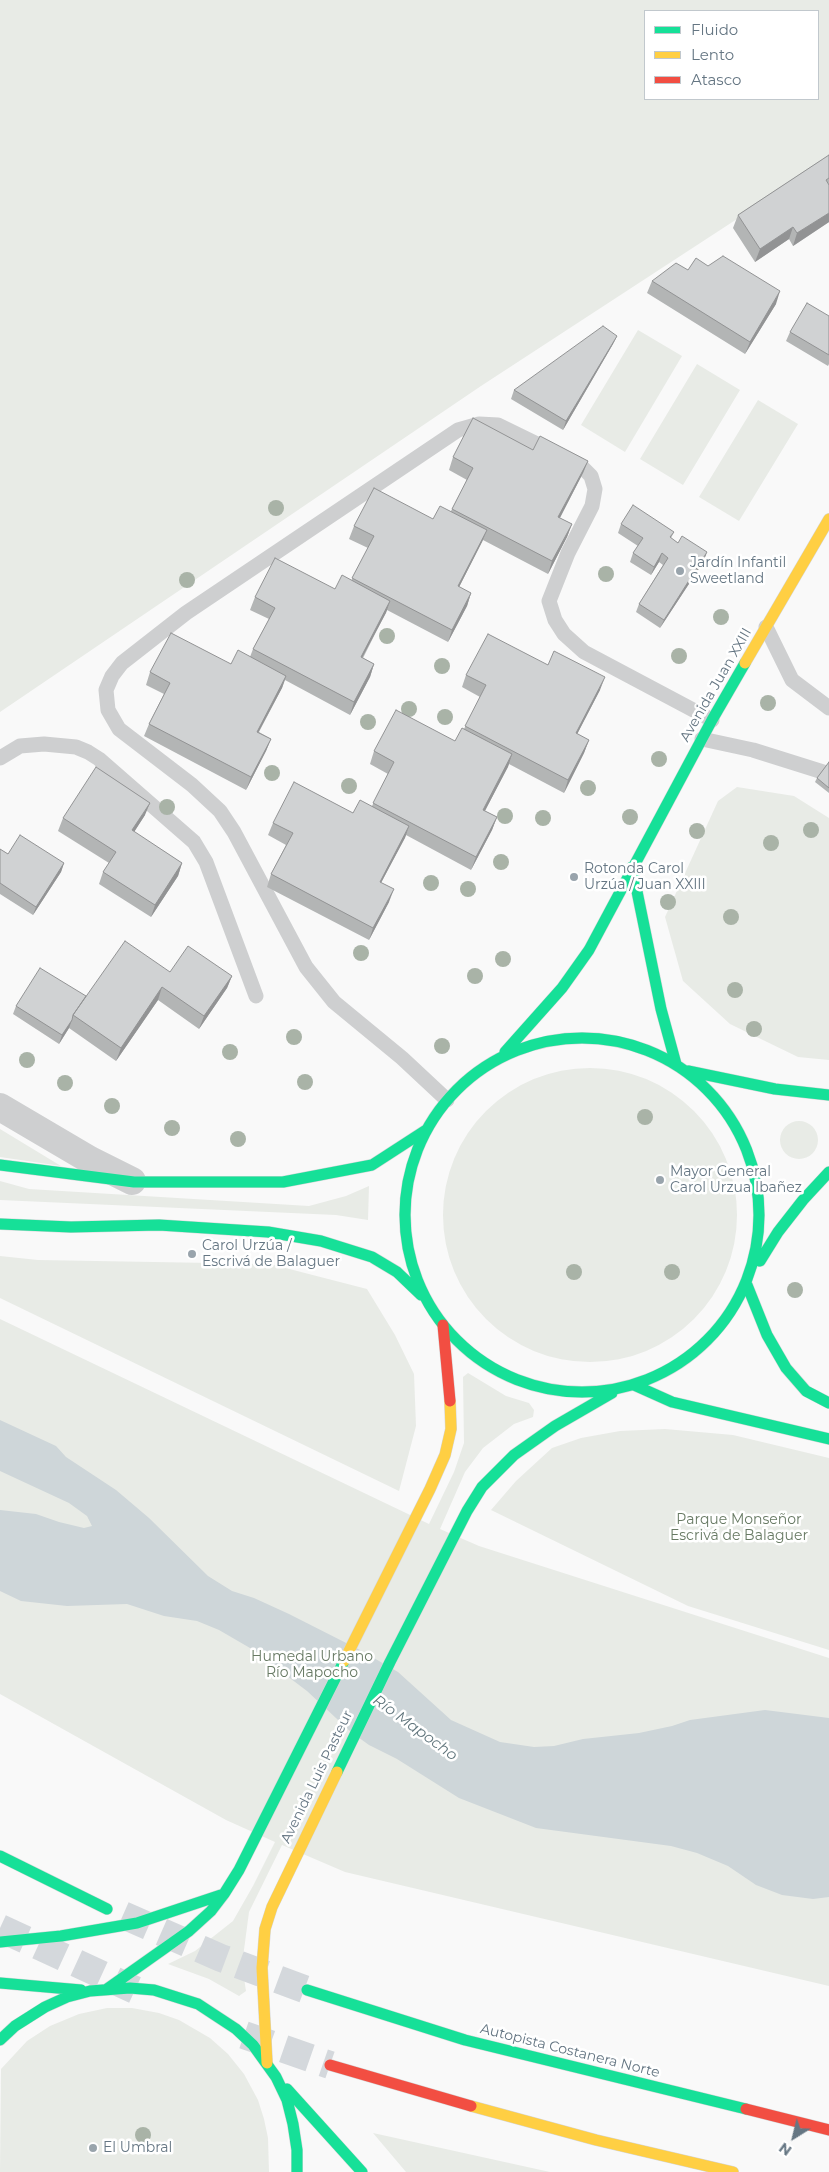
<!DOCTYPE html>
<html>
<head>
<meta charset="utf-8">
<style>
  body { margin:0 }
  #map { position:relative; width:829px; height:2172px; overflow:hidden; background:#f9f9f9; font-family:Montserrat,sans-serif }
  canvas { display:block }
  .legend { position:absolute; left:644px; top:10px; width:175px; height:90px; box-sizing:border-box; background:#fff; border:1px solid #c1c8cd; margin:0; padding:6px 9px; list-style:none; font-size:15px; color:#657683 }
  .legend li { display:flex; align-items:center; gap:10px; height:25px }
  .legend b { width:25px; border:1px solid #c1c8cd }
  .north { position:absolute; left:769px; top:2112px; width:50px; height:50px; -webkit-text-stroke:4px #fff; paint-order:stroke; rotate:216deg; font-size:14px; font-weight:700; line-height:20px; text-align:center; color:#657683 }
  .north::after { content:''; display:block; margin:auto; width:18px; height:22px; background:#657683; clip-path:polygon(50% 0,100% 100%,50% 72%,0 100%) }
</style>
</head>
<body>
<div id="map">
<canvas width="829" height="2172"></canvas>
<ul class="legend">
<li><b style="height:6px;background:#16e098"></b>Fluido</li>
<li><b style="height:6px;background:#ffcf43"></b>Lento</li>
<li><b style="height:6px;background:#f24e42"></b>Atasco</li>
</ul>
<div class="north">N</div>
</div>
<script>
const ctx = document.querySelector('canvas').getContext('2d');
ctx.lineJoin = 'round';
function paint(path, color) { ctx.fillStyle = color; ctx.fill(path, 'evenodd'); }
const shape = rows => new Path2D(rows.map(r => 'M' + r).join(''));
function strokePath(path, color, width, dash) { ctx.strokeStyle = color; ctx.lineWidth = width; ctx.lineCap = dash ? 'butt' : 'round'; ctx.setLineDash(dash || []); ctx.stroke(path); }
function write(font, color, halo, rows, align = 'center') {
  ctx.font = font + ' Montserrat,sans-serif'; ctx.lineWidth = 5; ctx.setLineDash([]); ctx.textBaseline = 'middle'; ctx.strokeStyle = halo; ctx.fillStyle = color; for (const [text, x, y, turn = 0] of rows) {
    ctx.save(); ctx.translate(x, y); ctx.rotate((+turn || 0) * Math.PI / 180); ctx.textAlign = isNaN(turn) ? turn : align; if (halo) ctx.strokeText(text, 0, 0); ctx.fillText(text, 0, 0); ctx.restore();
  }
}
paint(shape([
  [0,0,829,0,829,159,481,386,0,712],
  [645,11,818,11,818,99,645,99],
  [638,330,682,356,625,452,581,425],
  [697,364,740,390,683,485,640,459],
  [758,400,798,424,739,521,699,497],
  [737,787,794,796,829,818,829,1060,798,1057,730,1024,683,981,665,917,718,801],
  '443 1215a147 147 0 1 1 294 0a147 147 0 1 1-294 0Z',
  '780 1140a19 19 0 1 1 38 0a19 19 0 1 1-38 0Z',
  [0,1129,61,1166,0,1157],
  [0,1181,29,1189,309,1206,346,1196,369,1186,368,1220,336,1215,0,1200],
  [0,1256,38,1260,270,1264,367,1289,395,1335,414,1374,416,1426,399,1491,0,1298],
  [0,1319,429,1524,454,1472,464,1443,463,1377,468,1373,506,1396,529,1403,534,1410,533,1417,514,1424,483,1448,465,1472,440,1529,479,1546,829,1658,829,1986,345,1872,282,1845,249,1912,242,1965,246,1991,239,1996,209,1979,168,1964,195,1951,233,1921,253,1886,275,1842,226,1820,0,1694],
  [665,1429,733,1435,829,1458,829,1650,688,1606,491,1510,516,1481,552,1448,581,1438,620,1431],
  [107,2008,132,2008,159,2013,179,2020,210,2038,228,2054,244,2074,258,2100,264,2119,268,2138,269,2172,0,2172,1,2069,27,2041,50,2026,79,2014],
  [373,2133,550,2172,406,2172]
]), '#e8ebe6');
paint(shape([
  [0,1420,56,1446,66,1457,116,1490,149,1518,208,1576,232,1591,254,1598,289,1614,360,1650,398,1672,451,1720,500,1742,534,1747,554,1746,583,1739,639,1733,672,1726,690,1720,765,1710,829,1718,829,1897,813,1899,782,1895,756,1885,728,1866,697,1853,671,1846,536,1828,459,1798,397,1759,369,1745,351,1732,307,1691,250,1648,219,1630,197,1621,164,1616,127,1604,67,1606,21,1601,0,1591,0,1510,36,1514,59,1522,84,1528,92,1526,87,1516,69,1503,0,1471]
]), '#ced6d9');
strokePath(shape([
  [123,1915,221,1958,307,1990],
  [0,1928,135,1990],
  [244,2035,330,2065]
]), '#d4d8dc', 28, [28, 14]);
const fast = shape([
  [632,867,661,1009,676,1064],
  '405 1215a177 177 0 1 1 354 0a177 177 0 1 1-354 0Z',
  [505,1052,562,988,589,950,712,720,745,663],
  [688,1071,775,1089,829,1095],
  [0,1165,134,1182,283,1182,372,1165,426,1130],
  [0,1224,71,1227,159,1225,268,1232,321,1241,372,1257,397,1272,421,1295],
  [760,1261,778,1232,803,1200,829,1172],
  [747,1285,767,1335,786,1368,806,1391,829,1403],
  [634,1385,672,1402,829,1439],
  [337,1772,390,1662,467,1511,482,1487,514,1455,555,1426,612,1393],
  [0,1856,107,1909],
  [0,1942,61,1936,137,1923,221,1895],
  [0,1983,81,1990],
  [107,1989,189,1931,211,1911,224,1894,239,1870,344,1661],
  [307,1990,465,2040,746,2109],
  [0,2040,15,2026,45,2007,67,1997,90,1991,130,1988,154,1990,198,2004,236,2029,253,2045,276,2077,287,2100,293,2124,297,2150,297,2172],
  [287,2089,362,2172]
]);
const slow = shape([
  [745,663,829,519],
  [344,1661,430,1489,445,1455,451,1429,450,1401],
  [267,2063,262,1968,265,1929,272,1907,337,1772],
  [471,2106,596,2140,733,2172]
]);
const jam = shape([
  [443,1325,450,1401],
  [330,2065,471,2106],
  [746,2109,829,2130]
]);
strokePath(fast, '#d5d6d7', 12);
strokePath(slow, '#d5d6d7', 12);
strokePath(jam, '#d5d6d7', 12);
strokePath(shape([
  [766,627,792,680,829,708],
  [702,739,753,750,823,772],
  [0,758,20,746,44,744,76,747,88,752,99,759,194,842,206,862,256,996],
  [447,1100,402,1058,334,1002,306,967,234,832,220,811,192,785,119,729,108,710,106,690,112,676,122,663,186,613,458,430,479,424,498,425,580,465,591,476,595,489,592,506,568,553,549,601,555,620,564,634,584,652,712,720]
]), '#cecfd0', 15);
strokePath(shape([
  [0,1107,90,1160,132,1181]
]), '#cecfd0', 28);
strokePath(fast, '#16e098', 11);
strokePath(slow, '#ffcf43', 11);
strokePath(jam, '#f24e42', 11);
ctx.fillStyle = '#a9b3a7';
for (const [x, y] of [
  [276,508],
  [606,574],
  [187,580],
  [721,617],
  [387,636],
  [679,656],
  [442,666],
  [768,703],
  [409,709],
  [445,717],
  [368,722],
  [659,759],
  [272,773],
  [349,786],
  [588,788],
  [167,807],
  [505,816],
  [630,817],
  [543,818],
  [811,830],
  [697,831],
  [771,843],
  [501,862],
  [431,883],
  [468,889],
  [668,902],
  [731,917],
  [361,953],
  [503,959],
  [475,976],
  [735,990],
  [754,1029],
  [294,1037],
  [442,1046],
  [230,1052],
  [27,1060],
  [305,1082],
  [65,1083],
  [112,1106],
  [645,1117],
  [172,1128],
  [238,1139],
  [574,1272],
  [672,1272],
  [795,1290],
  [143,2135]
]) { ctx.beginPath(); ctx.arc(x, y, 8, 0, 2 * Math.PI); ctx.fill(); }
paint(shape([
  [829,155,829,222,793,246,789,239,755,262,733,228,738,215],
  [708,266,776,304,745,354,647,293,652,281,688,270],
  [829,316,829,364,828,366,786,341,790,332],
  [617,336,613,344,563,430,511,399,514,390],
  [533,450,588,461,583,473,560,518,572,524,567,537,548,574,483,540,459,587,471,593,467,606,448,642,387,610,363,658,374,664,370,677,350,715,285,680,282,688,259,732,271,739,266,751,246,790,144,736,149,724,164,694,146,685,150,672,231,664,250,657,253,649,269,619,250,610,255,597,335,589,351,581,368,548,349,539,354,526,433,519,451,511,467,480,449,470,453,457],
  [621,524,674,532,671,538,704,561,660,628,636,612,639,604,663,565,659,562,651,575,630,562,633,553,638,546,618,533],
  [548,665,600,690,577,734,589,740,584,753,564,793,509,764,485,811,497,817,492,830,471,870,406,835,381,883,389,902,369,940,267,887,271,874,286,845,268,835,273,823,353,813,372,806,388,774,370,764,374,751,455,741,464,729,480,697,462,687,466,675],
  [829,762,829,793,815,782,817,778],
  [145,815,134,832,182,863,178,876,151,917,99,884,103,872,109,863,58,831,63,818],
  [0,849,8,854,64,863,61,872,33,915,0,894],
  [170,972,232,976,227,988,199,1029,158,1000,116,1061,69,1028,59,1044,13,1014,16,1006,86,996]
]), '#b3b5b5');
paint(shape([
  [829,213,829,222,793,246,797,233],
  [793,227,789,239,755,262,760,249],
  [780,291,776,304,745,354,750,342],
  [617,336,613,344,563,430,566,421],
  [588,461,583,473,554,529,558,517],
  [572,524,567,537,548,574,552,561],
  [487,530,482,542,453,599,458,586],
  [707,552,704,561,660,628,664,620],
  [662,553,659,562,651,575,654,567],
  [471,593,467,606,448,642,452,630],
  [390,601,386,613,356,669,361,657],
  [374,664,370,677,350,715,354,702],
  [286,676,282,688,252,744,257,732],
  [605,677,600,690,571,746,576,733],
  [271,739,266,751,246,790,251,777],
  [589,740,584,753,564,793,568,780],
  [512,754,508,767,479,822,483,810],
  [150,803,145,815,127,843,132,830],
  [497,817,492,830,471,870,476,857],
  [409,826,405,838,375,894,380,882],
  [64,863,61,872,33,915,36,907],
  [182,863,178,876,151,917,155,905],
  [394,889,389,902,369,940,373,928],
  [232,976,227,988,199,1029,204,1016],
  [162,987,158,1000,116,1061,121,1048],
  [72,1020,69,1028,59,1044,62,1035]
]), '#929394');
const building = shape([
  [829,155,829,178,826,180,829,185,829,213,797,233,793,227,760,249,738,215,829,155],
  [723,256,780,291,750,342,652,281,676,263,688,270,696,258,708,266,723,256],
  [807,303,829,316,829,355,790,332,807,303],
  [603,326,617,336,566,421,514,390,603,326],
  [473,418,533,450,540,436,588,461,558,517,572,524,552,561,452,509,473,468,453,457,473,418],
  [374,488,433,519,440,506,487,530,458,586,471,593,452,630,352,578,374,536,354,526,374,488],
  [633,505,674,532,670,537,678,543,682,536,707,552,664,620,639,604,668,558,662,553,654,567,633,553,643,538,621,524,633,505],
  [275,558,335,589,342,575,390,601,361,657,374,664,354,702,253,649,275,608,255,597,275,558],
  [171,633,231,664,238,650,286,676,257,732,271,739,251,777,149,724,170,683,150,672,171,633],
  [488,634,548,665,554,651,605,677,576,733,589,740,568,780,465,726,486,685,466,675,488,634],
  [396,710,455,741,462,728,512,754,483,810,497,817,476,857,373,803,394,762,374,751,396,710],
  [829,762,829,788,817,778,829,762],
  [96,767,150,803,132,830,182,863,155,905,103,872,116,852,63,818,96,767],
  [294,782,353,813,360,800,409,826,380,882,394,889,373,928,271,874,293,833,273,823,294,782],
  [20,835,64,863,36,907,0,883,0,849,8,854,20,835],
  [125,941,170,972,188,946,232,976,204,1016,162,987,121,1048,73,1015,125,941],
  [40,968,86,996,73,1015,72,1020,62,1035,16,1006,40,968]
]);
paint(building, '#d0d2d3');
strokePath(building, '#929394', 1);
for (const [x, y, r, color] of [
  [680,571,5,"#99a4ac"],
  [574,877,5,"#99a4ac"],
  [660,1180,5,"#99a4ac"],
  [192,1254,5,"#99a4ac"],
  [93,2148,5,"#99a4ac"]
]) { const dot = new Path2D(); dot.arc(x, y, r, 0, 2 * Math.PI); ctx.fillStyle = color; ctx.fill(dot); strokePath(dot, '#fff', 2); }
write('14px', '#657683', '#fff', [
  ["Jardín Infantil",690,563],
  ["Sweetland",690,579],
  ["Rotonda Carol",584,869],
  ["Urzúa / Juan XXIII",584,885],
  ["Mayor General",670,1172],
  ["Carol Urzua Ibañez",670,1188],
  ["Carol Urzúa /",202,1246],
  ["Escrivá de Balaguer",202,1262],
  ["El Umbral",103,2148]
], 'left');
write('14px', '#657683', '#fff', [
  ["Avenida Juan XXIII",716,685,-60],
  ["Avenida Luis Pasteur",317,1777,-64],
  ["Autopista Costanera Norte",570,2051,14]
]);
write('14px', '#687a64', '#fff', [
  ["Parque Monseñor",739,1520],
  ["Escrivá de Balaguer",739,1536],
  ["Humedal Urbano",312,1657],
  ["Río Mapocho",312,1673]
]);
write('italic 15px', '#60757c', '#fff', [
  ["Río Mapocho",415,1728,36]
]);
</script>
</body>
</html>
